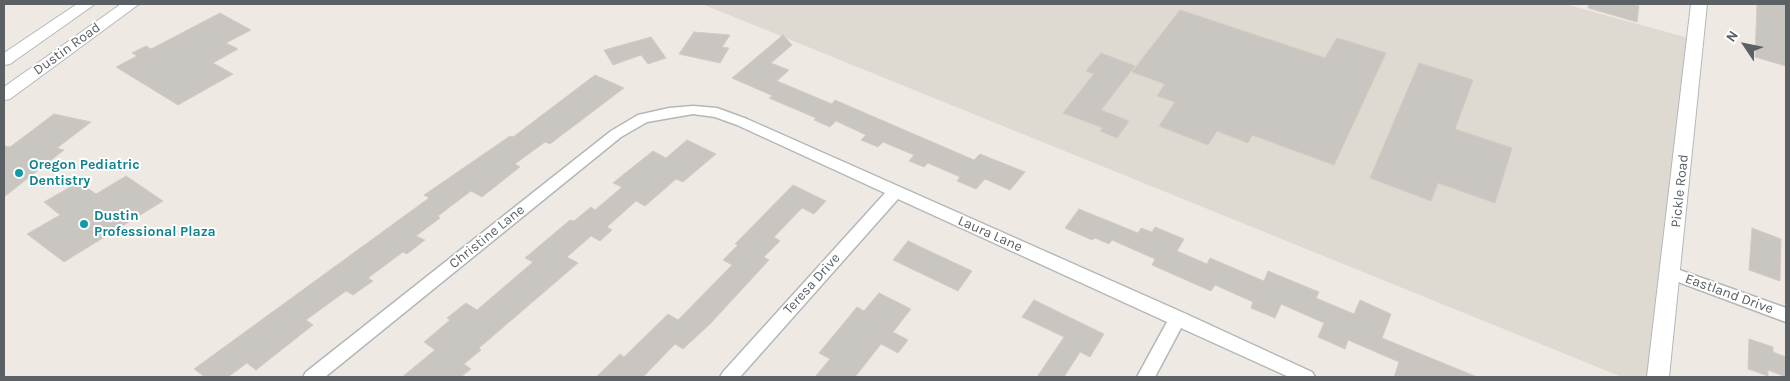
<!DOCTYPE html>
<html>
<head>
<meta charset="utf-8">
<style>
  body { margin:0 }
  #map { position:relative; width:1790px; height:381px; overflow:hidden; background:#eeeae3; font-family:Karla,sans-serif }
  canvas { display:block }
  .frame { position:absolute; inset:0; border:5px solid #5b6064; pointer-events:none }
  .north { position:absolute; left:1720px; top:20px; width:50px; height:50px; -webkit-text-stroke:4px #fff; paint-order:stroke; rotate:304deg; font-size:14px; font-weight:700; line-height:20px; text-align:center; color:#5b6064 }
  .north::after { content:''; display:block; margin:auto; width:18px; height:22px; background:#5b6064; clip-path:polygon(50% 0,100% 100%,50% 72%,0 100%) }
</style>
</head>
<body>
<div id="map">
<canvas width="1790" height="381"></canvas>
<div class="frame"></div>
<div class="north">N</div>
</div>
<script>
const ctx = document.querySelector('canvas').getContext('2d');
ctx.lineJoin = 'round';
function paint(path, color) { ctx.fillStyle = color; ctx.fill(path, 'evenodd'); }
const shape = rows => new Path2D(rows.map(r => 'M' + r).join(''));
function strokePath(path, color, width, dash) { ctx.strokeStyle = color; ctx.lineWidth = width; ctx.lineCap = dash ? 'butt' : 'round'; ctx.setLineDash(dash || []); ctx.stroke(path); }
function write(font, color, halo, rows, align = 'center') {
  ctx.font = font + ' Karla,sans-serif'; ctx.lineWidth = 4; ctx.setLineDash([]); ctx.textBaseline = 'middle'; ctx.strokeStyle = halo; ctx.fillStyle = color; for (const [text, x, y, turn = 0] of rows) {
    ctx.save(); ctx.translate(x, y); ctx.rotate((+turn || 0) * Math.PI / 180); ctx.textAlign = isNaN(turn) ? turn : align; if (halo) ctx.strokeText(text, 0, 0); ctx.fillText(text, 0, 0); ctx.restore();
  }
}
paint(shape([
  [702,4,1565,4,1696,40,1671,273,1658,377,1622,377]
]), '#ded9d1');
const building = shape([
  [1589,4,1630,4,1639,6,1637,22,1588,8,1589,4],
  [1757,4,1786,4,1786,66,1755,57,1757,4],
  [1180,10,1325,58,1337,38,1386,53,1334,165,1252,135,1248,143,1217,131,1208,145,1159,126,1175,102,1157,96,1165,84,1132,72,1180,10],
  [220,13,251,30,226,43,238,49,213,63,233,74,178,105,116,67,137,56,132,53,146,46,151,49,220,13],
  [694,32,730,35,722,47,729,48,720,63,679,54,694,32],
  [783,35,792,45,771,63,789,70,777,81,832,104,835,100,974,160,980,154,1025,172,1010,190,985,179,976,189,957,181,960,177,928,163,924,167,909,161,914,155,883,142,878,147,861,140,866,135,836,121,830,127,814,120,816,118,769,98,773,96,732,78,783,35],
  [651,37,666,58,648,64,641,55,613,65,604,50,651,37],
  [1101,53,1135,66,1101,110,1129,121,1117,138,1100,131,1103,128,1063,113,1094,74,1086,71,1101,53],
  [1419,63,1473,80,1455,129,1512,148,1495,203,1438,183,1431,201,1370,178,1419,63],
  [595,75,624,88,550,144,545,142,515,164,520,167,482,197,471,191,438,216,440,218,416,236,425,240,407,254,403,252,368,278,373,281,353,295,346,291,306,320,313,325,256,370,247,363,228,377,205,377,194,369,429,198,424,195,510,136,513,137,595,75],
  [54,114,91,122,57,148,64,150,4,197,4,146,10,147,54,114],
  [687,140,716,154,683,182,676,179,645,206,636,201,607,227,612,230,600,241,591,236,567,257,578,263,479,348,481,350,464,364,471,369,461,377,402,377,435,350,424,342,450,320,447,318,466,303,477,310,533,262,525,258,570,220,574,221,591,207,595,210,622,187,613,183,629,170,653,151,666,158,687,140],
  [126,176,163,201,64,262,27,234,60,215,44,202,79,182,96,194,126,176],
  [793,185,826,201,814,214,802,208,774,237,780,241,764,257,769,260,711,323,683,349,675,344,643,377,596,377,620,354,624,357,668,314,678,320,732,265,723,260,738,245,735,244,793,185],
  [1079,209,1138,233,1141,228,1152,232,1155,227,1184,239,1177,251,1207,264,1210,258,1264,281,1268,271,1319,292,1316,298,1354,314,1360,300,1391,314,1382,338,1477,377,1394,377,1399,362,1348,340,1345,349,1318,337,1324,323,1281,304,1275,318,1251,308,1253,302,1215,285,1211,291,1152,265,1155,259,1112,240,1109,244,1095,238,1092,240,1065,228,1079,209],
  [1752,228,1781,239,1780,281,1749,270,1752,228],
  [908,241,972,271,958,291,893,260,908,241],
  [879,293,911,309,893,332,908,340,898,353,881,344,855,377,815,377,830,359,819,353,857,307,864,311,879,293],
  [1034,300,1104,334,1090,357,1080,352,1064,377,1037,377,1064,337,1022,317,1034,300],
  [1749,339,1773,347,1773,352,1786,357,1786,377,1768,370,1768,376,1748,369,1749,339]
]);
paint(building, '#c9c5c0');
strokePath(building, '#d3cbc2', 1);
const minor = shape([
  [693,106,717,108,747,119,1184,313,1312,372,1315,377,1289,377,1181,328,1155,377,1137,377,1167,322,898,199,740,377,720,377,723,372,885,193,737,125,715,117,693,114,647,122,621,137,325,377,303,377,306,372,611,131,638,115,669,108,693,106],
  [1671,267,1786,308,1786,322,1665,277,1663,273,1665,269,1671,267]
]);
const tertiary = shape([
  [77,4,95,4,10,64,4,65,4,53,77,4],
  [121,4,139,4,10,99,4,100,4,87,121,4],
  [1691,4,1707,4,1669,377,1647,377,1691,4]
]);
strokePath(minor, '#b4b7ba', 3);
strokePath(tertiary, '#b4b7ba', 2);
paint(minor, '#fff');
paint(tertiary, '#fff');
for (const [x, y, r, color] of [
  [19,173,5,"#0f9aa8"],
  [84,224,5,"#0f9aa8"]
]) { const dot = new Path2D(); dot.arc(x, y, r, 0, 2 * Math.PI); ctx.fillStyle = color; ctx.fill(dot); strokePath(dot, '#fff', 2); }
write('14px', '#5b6064', '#fff', [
  ["Dustin Road",67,49,-36],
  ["Pickle Road",1680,191,-84],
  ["Laura Lane",990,234,24],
  ["Christine Lane",487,237,-39],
  ["Teresa Drive",812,284,-48],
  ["Eastland Drive",1729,294,20]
]);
write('bold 14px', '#0d838f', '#fff', [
  ["Oregon Pediatric",29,165],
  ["Dentistry",29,181],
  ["Dustin",94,216],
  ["Professional Plaza",94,232]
], 'left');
</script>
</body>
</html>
